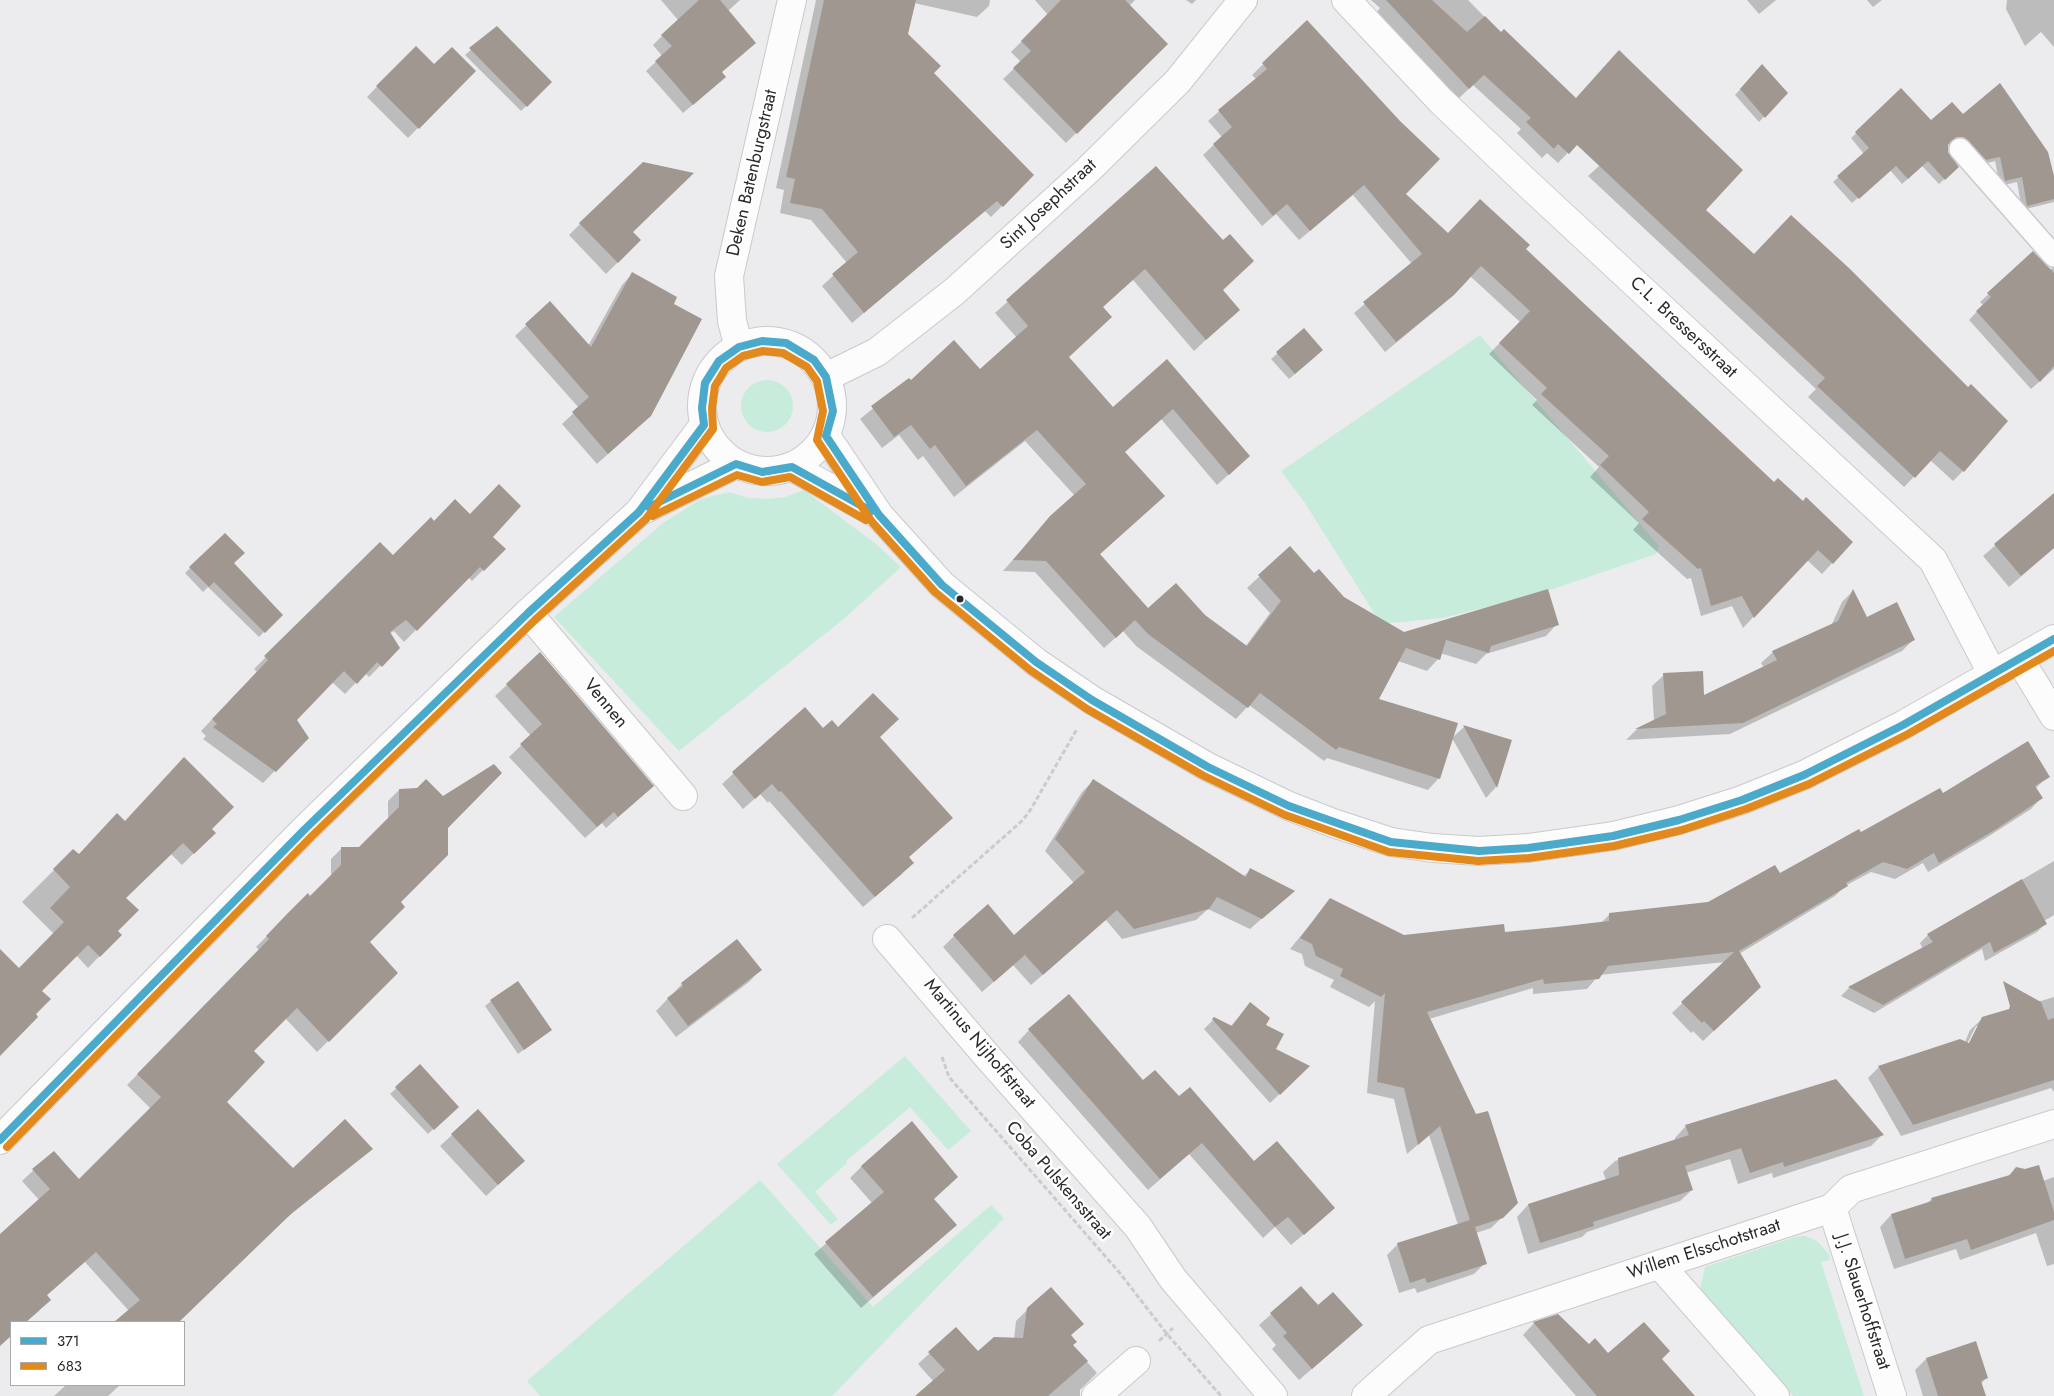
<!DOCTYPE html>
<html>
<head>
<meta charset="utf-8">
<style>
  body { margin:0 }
  #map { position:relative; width:2054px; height:1396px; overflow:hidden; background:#ecebed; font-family:Jost,sans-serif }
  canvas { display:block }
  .legend { position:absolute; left:10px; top:1321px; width:175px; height:65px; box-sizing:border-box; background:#fff; border:1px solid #aaa9aa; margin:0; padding:6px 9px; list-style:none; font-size:15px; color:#2a292b }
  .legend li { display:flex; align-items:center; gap:10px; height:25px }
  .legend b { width:25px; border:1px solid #aaa9aa }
</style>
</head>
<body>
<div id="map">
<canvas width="2054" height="1396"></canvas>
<ul class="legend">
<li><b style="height:6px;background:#49aacc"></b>371</li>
<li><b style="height:6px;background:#e2891e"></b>683</li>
</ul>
</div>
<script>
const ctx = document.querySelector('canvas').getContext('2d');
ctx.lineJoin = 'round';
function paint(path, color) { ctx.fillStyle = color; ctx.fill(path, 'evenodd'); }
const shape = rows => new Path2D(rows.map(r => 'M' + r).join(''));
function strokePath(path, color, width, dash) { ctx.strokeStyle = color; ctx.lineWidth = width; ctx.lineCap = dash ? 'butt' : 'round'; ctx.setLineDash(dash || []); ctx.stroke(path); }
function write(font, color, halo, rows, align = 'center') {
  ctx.font = font + ' Jost,sans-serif'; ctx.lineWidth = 5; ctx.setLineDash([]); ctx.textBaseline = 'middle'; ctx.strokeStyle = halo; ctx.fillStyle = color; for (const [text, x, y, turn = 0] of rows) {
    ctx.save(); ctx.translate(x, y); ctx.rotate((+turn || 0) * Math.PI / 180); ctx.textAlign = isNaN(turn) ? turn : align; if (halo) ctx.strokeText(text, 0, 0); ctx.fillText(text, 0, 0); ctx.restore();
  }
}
paint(shape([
  [1480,335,1659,546,1656,554,1532,596,1442,618,1381,624,1305,503,1281,471],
  '741 406a26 26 0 1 1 52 0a26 26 0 1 1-52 0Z',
  [804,490,876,544,901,567,846,617,679,751,554,617,663,523,701,499,729,492,749,498,767,499,785,497],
  [905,1056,971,1131,948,1150,910,1107,846,1161,847,1163,815,1192,838,1219,831,1225,777,1164],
  [760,1180,873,1307,991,1205,1004,1218,832,1396,540,1396,527,1381],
  [1805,1236,1817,1241,1829,1254,1830,1260,1821,1262,1864,1396,1793,1396,1700,1290,1705,1267,1795,1237]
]), '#c8ecdc');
paint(shape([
  [661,0,740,0,728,11,721,73,715,86,683,113,646,71,662,56,653,45,678,20],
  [816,0,990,0,989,6,977,17,914,3,907,34,932,73,1033,175,991,217,985,211,852,323,822,286,847,263,811,220,780,213,784,190,776,188],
  [1035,0,1135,0,1129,6,1166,44,1066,143,1003,79,1021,62,1011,52,1048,15],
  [1186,0,1196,0,1192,4],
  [1371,0,1468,0,1592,127,1558,163,1547,153,1542,158,1517,133,1521,129,1473,85,1458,99,1377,12,1380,8],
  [1747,0,1776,0,1759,14],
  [1867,0,1882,0,1873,7],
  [2007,0,2054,0,2054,47,2041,32,2025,46,2006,9],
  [1307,22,1404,194,1448,234,1524,249,1774,483,1803,502,1852,542,1822,574,1807,560,1743,628,1732,606,1701,616,1691,578,1687,579,1633,530,1639,523,1590,477,1599,467,1532,405,1537,400,1489,354,1520,322,1470,276,1442,305,1385,352,1354,313,1412,264,1353,195,1299,240,1276,214,1262,226,1203,155,1222,137,1208,121,1256,79,1252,75],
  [497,27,551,82,521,111,465,55],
  [416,47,434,66,474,71,408,138,367,97],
  [1756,71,1786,93,1759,122,1735,95],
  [1896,95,1927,132,1962,116,2054,181,2054,202,2022,210,2017,182,2000,186,1995,161,1980,165,1958,142,1950,142,1947,145,1947,152,1952,172,1939,184,1922,166,1902,184,1890,170,1852,203,1833,182,1864,154,1851,138],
  [1632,136,1963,471,1953,481,1930,460,1904,487,1808,397,1816,389,1588,176],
  [1156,168,1222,290,1238,310,1194,351,1133,280,1102,307,1067,357,1113,409,1167,361,1237,467,1217,485,1161,419,1124,452,1152,507,1099,555,1148,610,1204,616,1245,647,1270,613,1247,588,1290,548,1314,575,1343,598,1404,634,1557,624,1546,636,1486,654,1476,664,1440,653,1438,659,1427,671,1398,661,1377,700,1439,778,1428,790,1327,758,1324,761,1249,705,1236,719,1136,646,1123,631,1104,648,1035,572,1003,571,1039,530,1075,496,1025,441,954,497,923,456,918,460,899,435,882,448,860,419,909,379,911,382,980,371,1017,338,995,313],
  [580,224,632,232,640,240,606,274,569,235],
  [2033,253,2049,269,2054,268,2054,369,2031,389,1969,320,1983,305,1980,302],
  [632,274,638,427,597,464,562,424,579,408,515,336,550,303,588,346,622,285],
  [1304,330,1316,356,1289,379,1271,359],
  [2054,500,2054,548,2009,587,1983,556,2045,502],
  [434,522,492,537,504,549,472,581,468,577,404,642,394,631,389,634,398,648,369,677,365,673,345,694,332,682,295,720,307,738,263,783,203,739,206,736,201,731,257,672,254,669,380,543,393,557],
  [225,534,232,563,281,615,259,637,208,587,203,592,185,573],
  [1853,591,1866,618,1914,639,1902,651,1730,734,1626,740,1636,730,1654,721,1652,686,1664,675,1703,697,1764,668,1761,663,1773,652,1831,626,1842,602],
  [540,654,641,797,606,828,602,823,585,838,509,757,531,736,495,696],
  [804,709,823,730,838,729,879,737,940,829,908,858,902,874,863,907,769,801,768,803,760,794,743,809,722,784],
  [1464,727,1511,741,1496,787,1486,798,1452,738],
  [2048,776,2035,789,2041,798,2031,809,1986,838,1928,872,1923,863,1895,879,1871,872,1845,886,1835,896,1739,954,1749,998,1703,1041,1693,1031,1691,1033,1672,1013,1725,962,1599,975,1587,989,1533,994,1533,988,1429,1019,1517,1203,1491,1228,1476,1233,1485,1263,1474,1274,1417,1293,1415,1288,1399,1293,1387,1255,1398,1244,1458,1225,1429,1135,1407,1154,1394,1099,1367,1093,1375,1001,1369,1007,1330,987,1334,980,1305,966,1302,954,1290,949,1330,900,1404,936,1504,934,1600,924,1609,915,1709,904,1779,875,1943,795],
  [1093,781,1243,877,1250,870,1293,891,1250,929,1208,909,1196,920,1122,939,1106,920,1031,985,1013,965,982,992,943,947,954,936,1014,936,1074,883,1045,851,1082,792],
  [399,790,447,827,399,902,368,942,397,973,317,1052,285,1018,252,1051,225,1102,293,1169,371,1149,279,1224,178,1322,116,1322,129,1311,85,1262,46,1296,39,1311,26,1322,11,1322,11,1335,0,1345,0,1236,40,1201,22,1181,53,1152,79,1181,151,1109,127,1085,260,951,256,947,276,927,331,877,331,859,342,848,360,848,388,819,388,801],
  [125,823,210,829,214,833,182,865,171,854,125,898,116,931,120,935,88,968,76,955,40,991,0,1054,0,966,19,970,54,934,22,902,73,851,79,856],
  [2054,861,2054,915,2044,921,2045,924,2037,932,1985,961,1982,949,1874,1013,1841,996,1849,988,1923,949,1920,943,1928,935],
  [760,970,749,982,676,1037,656,1011,682,984],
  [2054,997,2054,1092,2051,1088,1901,1136,1868,1078,1879,1067,1965,1042,1970,1030,1982,1019],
  [1976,1026,1979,1026,1968,1049,1965,1048],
  [491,1001,550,1030,518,1054,485,1006],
  [1250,1004,1265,1026,1275,1050,1308,1067,1270,1103,1204,1029,1214,1019,1230,1027],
  [1029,1030,1143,1082,1254,1163,1322,1219,1291,1245,1275,1227,1263,1238,1189,1154,1148,1190,1018,1042],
  [420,1066,457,1107,428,1134,390,1094],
  [478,1111,512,1172,486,1196,440,1146],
  [1686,1126,1882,1135,1871,1146,1773,1178,1772,1173,1738,1184,1730,1159,1686,1173,1692,1190,1680,1201,1587,1232,1582,1237,1528,1254,1517,1217,1528,1205,1606,1180,1603,1172,1615,1161,1675,1141,1675,1138],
  [862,1166,933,1199,944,1236,861,1308,814,1254,872,1203,850,1178],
  [2016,1168,2043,1181,2054,1177,2054,1264,2047,1266,2036,1233,1960,1260,1956,1249,1894,1269,1880,1227,1891,1215,1927,1203,1932,1199,2007,1177],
  [1301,1288,1350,1336,1299,1380,1272,1349,1276,1345,1259,1325],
  [1028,1309,1083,1324,1070,1336,1072,1345,1097,1373,1080,1390,1080,1396,917,1396,934,1382,918,1364,956,1329,978,1353,1014,1339,1016,1321],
  [1558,1316,1589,1346,1608,1355,1660,1359,1693,1396,1576,1396,1523,1335,1534,1323],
  [1926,1359,1986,1378,1981,1384,1985,1396,1923,1396,1915,1370],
  [66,1385,120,1385,108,1396,54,1396]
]), '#0003');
paint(shape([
  [699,0,720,0,756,43,722,72,726,77,693,105,655,61,672,46,661,35],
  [824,0,916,0,908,34,941,66,934,73,1034,175,1003,207,997,201,864,313,832,274,858,252,822,209,790,203,795,179,786,177],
  [1061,0,1125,0,1168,44,1077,134,1013,68,1031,51,1021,41],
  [1386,0,1432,0,1467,32,1485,16,1501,32,1504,29,1576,98,1619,50,1743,170,1706,210,1754,254,1791,215,1850,269,1968,387,1971,384,2008,421,1964,472,1940,451,1915,478,1817,386,1825,378,1577,145,1569,154,1558,144,1554,149,1526,122,1531,118,1484,75,1469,89],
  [1307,20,1400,121,1440,159,1406,194,1448,233,1480,199,1530,245,1526,249,1774,482,1778,478,1803,501,1806,497,1853,542,1833,564,1818,550,1754,618,1742,596,1711,606,1701,568,1698,569,1642,519,1649,512,1600,465,1609,456,1541,394,1547,388,1499,343,1530,311,1481,266,1454,295,1396,342,1363,302,1422,254,1364,185,1310,231,1287,204,1273,216,1213,144,1232,127,1218,110,1267,69,1262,63],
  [497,26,552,82,527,107,469,48],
  [416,46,434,64,452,47,476,71,419,129,376,86],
  [1762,64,1788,93,1765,118,1740,89],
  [2000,83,2048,152,2054,176,2054,199,2027,206,2022,177,2005,181,2000,157,1986,160,1964,137,1957,137,1948,145,1948,152,1959,167,1945,180,1928,161,1908,179,1896,166,1859,199,1837,176,1869,148,1855,132,1901,88,1931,120,1952,102,1963,114],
  [643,162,694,173,633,232,641,240,618,263,579,223],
  [1156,166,1223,240,1230,234,1254,261,1223,290,1240,310,1206,340,1145,269,1103,307,1112,317,1069,357,1113,407,1167,359,1250,456,1229,475,1173,409,1125,452,1165,496,1100,554,1148,608,1176,583,1205,615,1247,646,1281,601,1258,575,1290,546,1314,573,1319,569,1344,597,1404,632,1548,589,1559,625,1491,646,1489,653,1446,640,1440,660,1406,648,1379,699,1458,723,1440,779,1339,747,1336,750,1260,693,1248,708,1148,634,1135,620,1116,638,1046,561,1013,560,1050,516,1086,484,1037,430,966,486,935,445,930,449,911,425,894,437,871,406,909,378,911,380,954,340,980,369,1028,326,1006,300],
  [2033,251,2054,273,2054,366,2040,382,1976,311,1991,297,1987,293],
  [632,272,677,297,674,304,702,319,651,416,608,454,572,412,589,397,525,324,550,301,591,347],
  [1304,328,1323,350,1295,374,1276,352],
  [499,484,521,506,493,537,506,549,484,571,480,567,417,631,406,620,390,632,400,648,382,667,377,662,357,684,344,671,297,720,309,738,276,772,213,727,217,724,212,719,268,660,264,656,380,542,393,555,431,517,434,521,455,499,470,514],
  [2054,493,2054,548,2021,576,1994,544],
  [225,533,245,553,234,563,283,615,265,633,214,582,209,587,189,567],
  [1853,589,1867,617,1897,602,1915,640,1743,723,1635,729,1666,714,1663,673,1703,671,1704,695,1777,660,1772,651,1838,621],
  [540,652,654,786,618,817,614,812,597,827,520,744,542,724,506,684],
  [873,693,899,719,880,737,953,818,909,857,914,863,875,897,781,791,779,792,772,784,755,799,732,772,805,707,823,728,832,720,838,727],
  [1463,725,1512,740,1497,788],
  [2028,741,2050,777,2035,786,2043,798,1998,828,1939,863,1934,853,1907,869,1883,862,1846,883,1848,886,1739,951,1761,987,1714,1031,1704,1021,1702,1023,1681,1002,1734,952,1608,966,1599,979,1544,984,1543,979,1427,1012,1476,1114,1488,1111,1518,1203,1503,1218,1475,1227,1487,1264,1427,1283,1425,1278,1410,1283,1397,1243,1470,1220,1440,1126,1418,1145,1404,1088,1377,1082,1385,993,1381,997,1340,976,1343,969,1316,956,1312,944,1300,938,1330,898,1404,935,1504,924,1505,932,1557,927,1609,921,1609,913,1708,902,1775,865,1780,873,1859,829,1861,832,1940,788,1943,793],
  [184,757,234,807,212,829,216,833,194,854,183,843,126,898,139,910,118,931,122,935,100,957,88,945,42,991,51,999,36,1014,38,1017,0,1056,0,949,19,968,64,922,50,908,70,887,53,869,73,849,79,854,117,813,125,821],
  [494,764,502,773,448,828,448,855,401,902,405,907,370,942,398,973,329,1042,297,1008,254,1051,265,1062,227,1102,293,1168,345,1119,373,1149,292,1213,179,1322,114,1322,140,1300,96,1252,47,1295,51,1300,26,1322,11,1322,11,1336,0,1346,0,1234,50,1189,32,1169,54,1151,79,1179,161,1097,137,1074,269,939,266,936,287,914,308,893,310,896,341,865,341,847,359,847,399,807,399,789,417,788,426,779,443,796],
  [1093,779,1246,877,1250,868,1295,891,1262,919,1217,897,1209,909,1134,929,1117,910,1043,975,1025,955,994,982,953,935,988,904,1014,935,1085,872,1055,839],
  [2022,879,2047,924,1994,953,1990,942,1883,1005,1848,987,1933,942,1927,934],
  [737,939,762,970,688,1026,667,998,683,986,681,983],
  [518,981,552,1030,524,1050,490,1000],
  [2003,981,2041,1002,2048,1020,2054,1018,2054,1080,1913,1125,1878,1066,1960,1039,1969,1043,1982,1017,2009,1009,2010,1006],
  [1069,994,1143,1080,1155,1070,1179,1096,1190,1087,1254,1161,1277,1141,1335,1208,1304,1235,1288,1217,1275,1227,1202,1143,1160,1179,1028,1029],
  [1250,1002,1270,1018,1266,1025,1284,1034,1276,1049,1310,1066,1280,1095,1212,1019,1214,1017,1232,1026],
  [420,1064,459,1107,434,1130,395,1087],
  [1836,1079,1884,1135,1784,1167,1783,1162,1750,1173,1741,1148,1685,1166,1693,1190,1593,1222,1594,1226,1540,1243,1528,1204,1619,1175,1618,1158,1689,1135,1685,1125],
  [478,1109,525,1161,498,1185,451,1134],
  [912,1121,958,1177,934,1199,957,1225,873,1297,825,1242,884,1192,861,1166],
  [2039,1165,2054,1212,2054,1220,1971,1250,1967,1239,1905,1259,1891,1214,1932,1201,1931,1198,2010,1175,2016,1167,2025,1169],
  [1301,1286,1318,1305,1333,1292,1363,1325,1312,1369,1283,1336,1287,1333,1270,1313],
  [1051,1287,1084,1324,1071,1335,1077,1342,1073,1345,1088,1361,1048,1396,915,1396,945,1370,928,1352,956,1327,978,1351,994,1337,1023,1338,1027,1308],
  [1558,1314,1589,1344,1595,1338,1608,1353,1644,1322,1670,1351,1662,1359,1695,1396,1597,1396,1533,1322],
  [1976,1341,1988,1378,1981,1381,1986,1396,1938,1396,1926,1358]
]), '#a09790');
const service = shape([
  [1960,149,2054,256]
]);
const minor = shape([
  [1346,0,1441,101,1526,182,1933,560,1993,675],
  [739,347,732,321,729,276,792,0],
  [826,377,877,352,955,291,1088,170,1178,81,1243,0],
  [528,613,683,796],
  [2020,660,2054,716],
  [887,939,987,1056,1138,1227,1173,1279,1273,1396],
  [1832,1208,1892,1396],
  [1660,1265,1775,1396],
  [1096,1396,1136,1361],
  [1366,1396,1429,1340,1832,1208,1851,1189,2054,1124]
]);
const tertiary = shape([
  '702 406a65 65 0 1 1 130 0a65 65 0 1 1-130 0Z',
  [826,436,879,515,942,585,1036,662,1092,700,1208,767,1289,806,1333,823,1391,842,1433,848,1479,851,1528,848,1613,836,1679,820,1742,800,1804,775,1903,725,2054,639],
  [792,467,875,513],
  [643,510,736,464],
  [0,1140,305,829,528,613,639,512,704,425]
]);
strokePath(service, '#cac9cb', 24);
strokePath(minor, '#cac9cb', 30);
strokePath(tertiary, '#cac9cb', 30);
strokePath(shape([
  [912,918,1023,820,1031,809,1077,729],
  [942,1057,949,1077,1119,1272,1167,1334,1221,1396],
  [1159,1341,1173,1328]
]), '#cbcbcb', 3, [5, 2.5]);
strokePath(service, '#fcfcfc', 21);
strokePath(minor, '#fcfcfc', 28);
strokePath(tertiary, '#fcfcfc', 28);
strokePath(shape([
  [649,507,736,464,762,472,792,467,871,511],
  [0,1140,305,829,528,613,639,512,704,425,702,408,705,383,719,361,739,347,762,341,786,343,814,360,826,377,833,411,826,436,879,515,942,585,1036,662,1092,700,1208,767,1289,806,1391,842,1479,851,1528,848,1613,836,1679,820,1742,800,1804,775,1903,725,2054,639]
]), '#49aacc', 8);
strokePath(shape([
  [653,516,737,475,762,482,790,477,866,520],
  [7,1147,312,836,535,620,646,519,713,429,712,408,715,386,726,368,743,356,763,351,783,353,807,367,817,381,823,411,817,440,872,522,935,592,1030,670,1087,709,1204,776,1285,815,1389,852,1478,861,1529,858,1614,846,1682,830,1746,809,1809,784,1908,734,2054,651]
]), '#e2891e', 8);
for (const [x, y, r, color] of [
  [960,599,4.5,"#2a292b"]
]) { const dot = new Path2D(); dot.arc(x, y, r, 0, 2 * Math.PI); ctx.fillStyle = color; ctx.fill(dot); strokePath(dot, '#fff', 2); }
write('18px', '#2a292b', '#fff', [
  ["Deken Batenburgstraat",753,173,-77],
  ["Sint Josephstraat",1049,205,-43],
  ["C.L. Bressersstraat",1683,328,43],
  ["Vennen",605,704,50],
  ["Martinus Nijhoffstraat",979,1044,50],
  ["Coba Pulskensstraat",1058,1181,49],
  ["Willem Elsschotstraat",1704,1250,-18],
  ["J.J. Slauerhoffstraat",1862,1302,72]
]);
</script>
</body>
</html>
